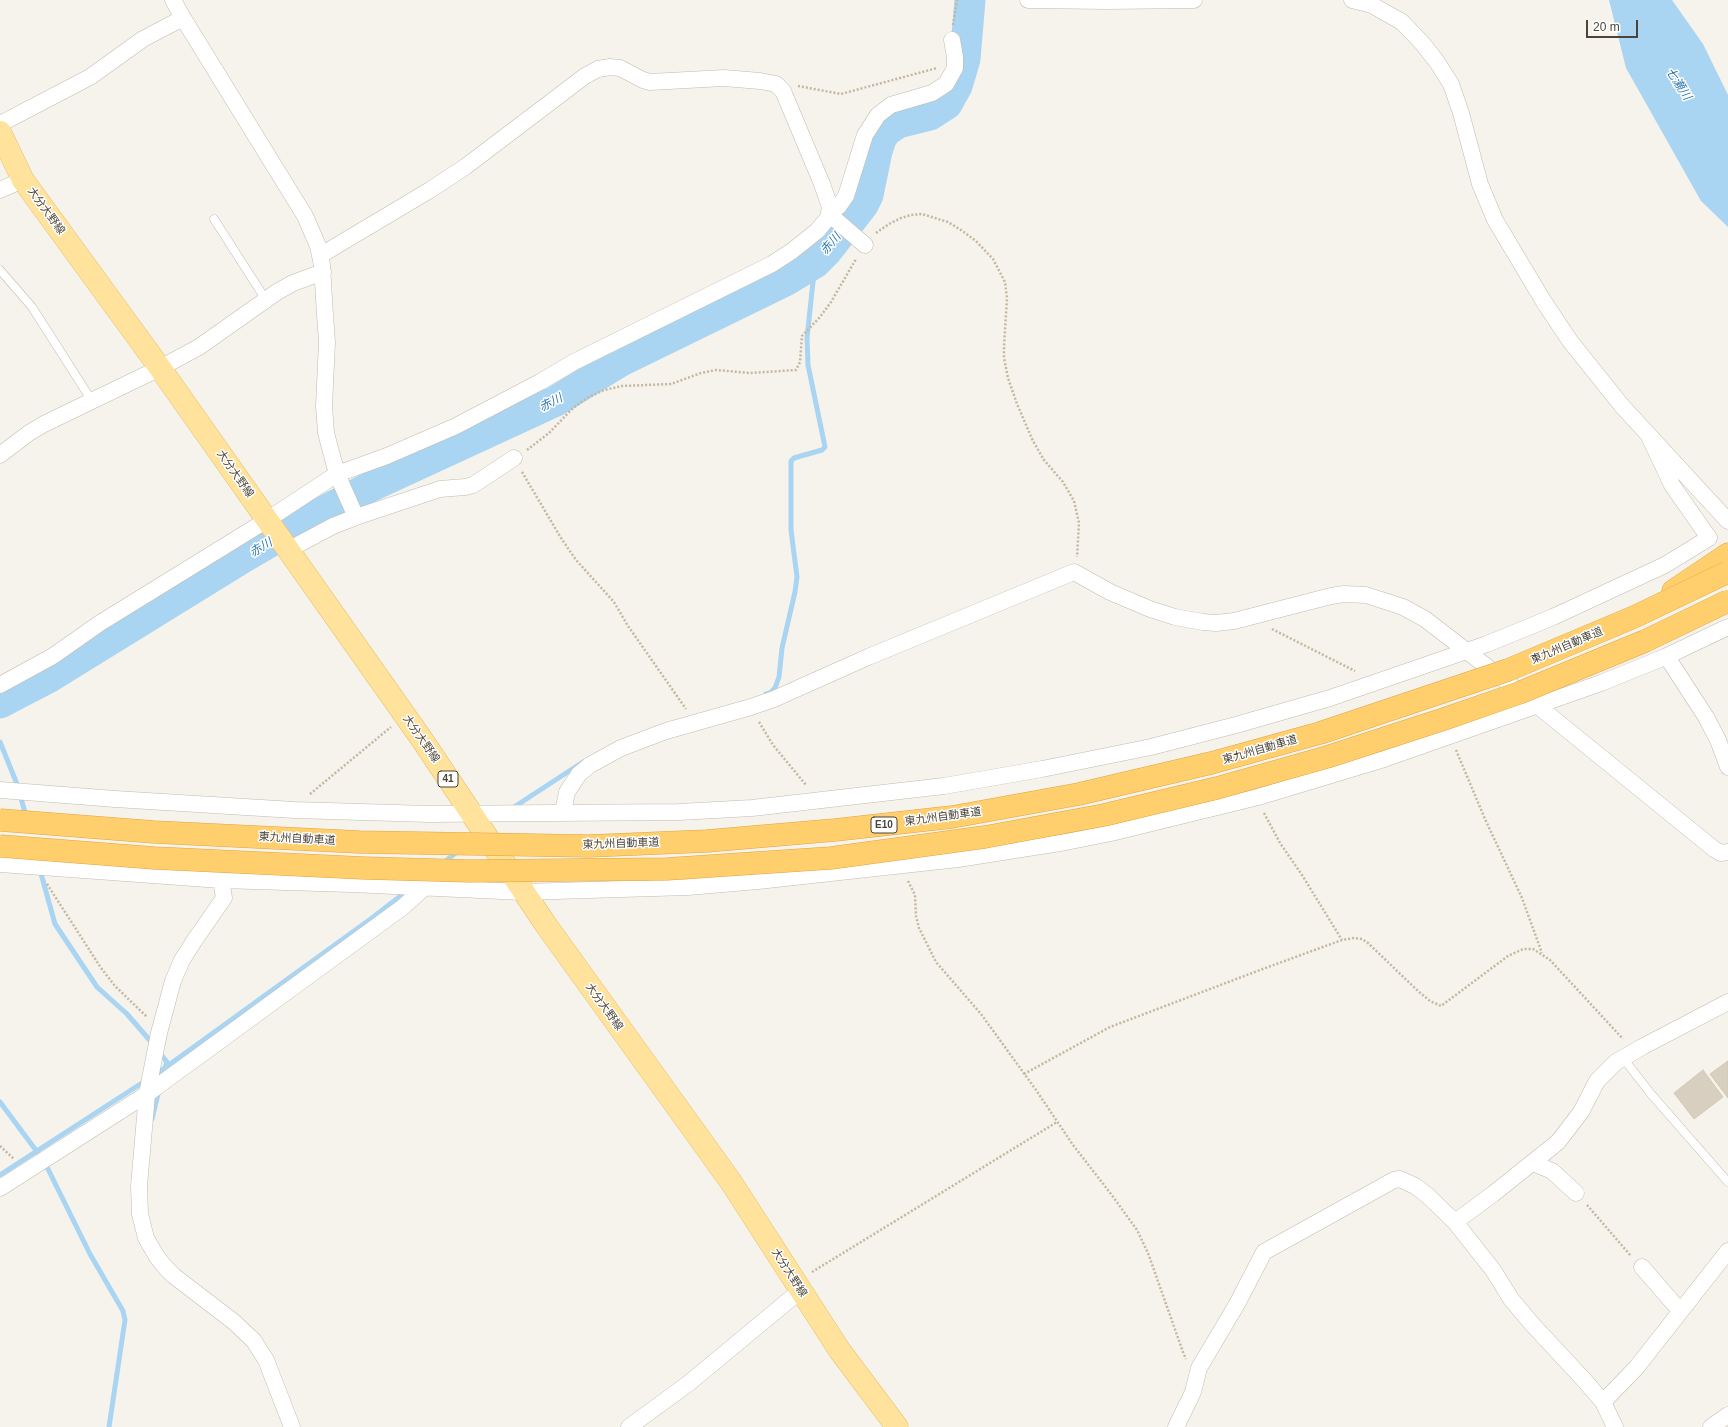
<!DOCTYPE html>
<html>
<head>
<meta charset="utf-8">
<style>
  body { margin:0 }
  #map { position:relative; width:1728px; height:1427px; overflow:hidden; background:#f6f3ec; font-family:Helvetica,sans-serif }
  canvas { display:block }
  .scale { position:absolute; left:1586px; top:20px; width:52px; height:18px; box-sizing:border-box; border:2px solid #4b4439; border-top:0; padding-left:5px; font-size:12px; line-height:14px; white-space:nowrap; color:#4b4439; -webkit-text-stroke:3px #fff; paint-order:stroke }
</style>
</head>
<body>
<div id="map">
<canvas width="1728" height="1427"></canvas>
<div class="scale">20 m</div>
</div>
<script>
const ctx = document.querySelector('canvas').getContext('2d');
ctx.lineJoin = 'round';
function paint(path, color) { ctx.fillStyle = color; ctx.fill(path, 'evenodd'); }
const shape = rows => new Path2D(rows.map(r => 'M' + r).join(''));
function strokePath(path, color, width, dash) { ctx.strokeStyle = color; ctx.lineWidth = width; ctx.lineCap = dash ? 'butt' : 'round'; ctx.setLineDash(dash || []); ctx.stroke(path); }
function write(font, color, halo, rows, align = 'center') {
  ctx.font = font + ' Helvetica,"Noto Sans JP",sans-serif'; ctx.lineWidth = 3; ctx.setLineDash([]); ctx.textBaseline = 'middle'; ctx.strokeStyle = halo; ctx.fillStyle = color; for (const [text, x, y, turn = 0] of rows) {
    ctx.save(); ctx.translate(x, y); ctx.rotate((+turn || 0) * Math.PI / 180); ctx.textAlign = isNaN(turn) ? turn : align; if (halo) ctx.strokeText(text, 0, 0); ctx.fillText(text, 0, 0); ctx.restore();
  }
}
paint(shape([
  [1609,0,1672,0,1703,44,1728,95,1728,227,1701,201,1626,68]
]), '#a9d4f2');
strokePath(shape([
  [766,694,770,693,775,688,779,677,782,648,795,592,797,577,791,530,791,461,794,458,822,450,825,447,808,365,807,338,815,263],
  [0,742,17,784,26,816],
  [511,809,583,762],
  [442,864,458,851],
  [40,870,55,924,97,987,127,1014,153,1044],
  [159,1052,167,1062,165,1068],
  [155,1075,372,918,407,891],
  [0,1102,38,1153],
  [152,1119,159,1090],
  [44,1161,90,1254,123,1311,125,1320,109,1427],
  [0,1175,145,1081]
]), '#a9d4f2', 5);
strokePath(shape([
  [0,703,48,678,244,557,318,514,374,485,556,401,621,361,787,280,815,263,827,251,863,205,868,195,877,151,881,139,886,131,898,123,930,115,947,104,957,86,965,59,970,0]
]), '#a9d4f2', 31);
const building = shape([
  [1728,1061,1728,1098,1710,1074,1728,1061],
  [1703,1070,1723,1097,1694,1119,1674,1093,1703,1070]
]);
paint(building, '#d8cfc1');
strokePath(building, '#d3c7b4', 1);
const lane = shape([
  [214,219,266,300],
  [0,270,32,307,92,401],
  [1623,1058,1651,1094,1728,1182]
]);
const street = shape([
  [1028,0,1107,1,1194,0],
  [1352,0,1372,5,1402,22,1423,44,1437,62,1451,84,1461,113,1480,184,1495,220,1544,302,1570,341,1622,406,1728,521],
  [183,18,305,216,318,246,322,265,325,315,327,342,324,406,326,433,337,474,356,517],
  [0,124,90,77,143,39,183,18,173,0],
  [0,190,23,180],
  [865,245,829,214,839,206,846,196,865,135,878,115,891,105,932,93,946,84,955,68,955,57,952,40],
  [0,455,29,433,44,424,160,368,199,347,277,292,293,283,323,272],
  [288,550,333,526,356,517,440,489,465,487,473,485,514,458],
  [1667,657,1706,717,1718,740,1728,767],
  [0,685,53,656,100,623,267,520,337,474,387,456,456,426,540,382,574,362,772,264,792,251,817,231,828,218,830,207,822,184,783,91,776,84,760,81,724,78,650,82,643,80,620,68,610,67,598,69,585,76,465,167,430,190,321,255],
  [0,790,115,799,294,810,429,814,679,812,752,808,944,786,1042,769,1151,747,1236,725,1330,698,1487,644,1553,617,1665,565,1709,538,1672,485,1648,434],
  [563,813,567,792,579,774,590,765,621,748,666,731,751,707,774,699,868,657,1074,572,1110,592,1150,609,1175,617,1203,622,1216,623,1234,621,1331,596,1344,594,1366,595,1403,607,1425,619,1538,706,1714,849,1721,853,1728,852],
  [0,864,221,880,351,884,523,892,688,887,758,881,958,859,1066,842,1111,833,1258,797,1384,759,1601,683,1665,657,1728,627],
  [221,880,224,898,194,941,182,960,173,981,159,1033,147,1094,139,1186,140,1214,146,1238,157,1257,165,1267,174,1276,234,1322,254,1341,266,1360,292,1427],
  [1533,1163,1552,1171,1576,1193],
  [0,1188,147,1094,403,907,425,887],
  [1455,1222,1493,1194,1558,1142,1581,1112,1597,1081,1616,1062,1642,1047,1728,1002],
  [1642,1267,1675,1305],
  [1603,1402,1636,1368,1728,1251],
  [629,1427,689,1383,800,1291],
  [1176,1427,1193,1392,1199,1368,1237,1304,1264,1252,1394,1180,1400,1179,1415,1186,1427,1195,1455,1222,1493,1270,1511,1299,1532,1324,1585,1381,1603,1402,1615,1427],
  [1711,1427,1728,1415]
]);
const primary = shape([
  [0,132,23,180,160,368,423,741,546,925,731,1182,840,1351,897,1427]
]);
const highway = shape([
  [1673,591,1728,554]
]);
strokePath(lane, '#c2bbae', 9);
strokePath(street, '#c2bbae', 17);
strokePath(primary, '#e6c16a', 23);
strokePath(highway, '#e0a43c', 23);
strokePath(shape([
  [953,25,957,0],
  [798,86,841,94,937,68],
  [876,233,889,224,901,218,911,215,922,214,948,222,961,230,976,241,993,259,1005,282,1007,298,1004,346,1004,358,1008,378,1017,404,1033,441,1044,460,1063,482,1074,501,1079,523,1077,557],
  [527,450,549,433,573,408,589,397,604,390,622,386,671,384,701,373,716,370,750,373,796,370,800,362,802,336,820,317,831,302,856,259],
  [522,472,561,538,576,560,614,602,628,626,686,709],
  [1272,629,1355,671],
  [759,722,773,745,806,785],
  [1456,750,1485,819,1522,898,1542,953],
  [310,794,391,727],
  [1264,813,1280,843,1302,875,1342,940],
  [908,881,915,895,916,916,919,928,936,962,981,1014,1036,1090,1073,1145,1111,1194,1137,1230,1148,1253,1183,1352,1186,1359],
  [47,884,101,968,115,986,147,1017],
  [1024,1074,1110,1027,1260,970,1342,940,1354,938,1362,939,1368,943,1418,991,1430,1001,1441,1006,1508,956,1523,949,1533,949,1550,960,1623,1039],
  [0,1146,14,1159],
  [1587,1205,1631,1256],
  [812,1272,1057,1122]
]), '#c4b79f', 2.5, [2, 2]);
strokePath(lane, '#fff', 8);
strokePath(street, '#fff', 16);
strokePath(primary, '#ffe39c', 22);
strokePath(highway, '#ffcf6e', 22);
const highwayBridge = shape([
  [0,820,154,832,359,842,589,846,707,841,835,830,952,817,1079,794,1211,763,1320,733,1508,670,1634,617,1728,572],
  [0,846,154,858,363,868,469,871,667,869,831,858,985,837,1104,815,1217,788,1327,757,1444,719,1519,693,1645,641,1728,601]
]);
strokePath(highwayBridge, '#e0a43c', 23, []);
strokePath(highwayBridge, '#ffcf6e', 22);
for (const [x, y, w] of [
  [448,779,20],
  [884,825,26]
]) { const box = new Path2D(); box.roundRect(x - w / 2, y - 8, w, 16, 3); ctx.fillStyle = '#fff'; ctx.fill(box); strokePath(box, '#4b4439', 1); }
write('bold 10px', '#4b4439', null, [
  ["41",448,779],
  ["E10",884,825]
]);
write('11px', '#4b4439', '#fff', [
  ["大分大野線",46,211,54],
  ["大分大野線",235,474,55],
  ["東九州自動車道",1567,646,-23],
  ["大分大野線",421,739,55],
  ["東九州自動車道",1260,750,-16],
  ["東九州自動車道",943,817,-8],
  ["東九州自動車道",297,839,3],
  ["東九州自動車道",621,844,-2],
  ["大分大野線",604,1007,54],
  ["大分大野線",789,1273,57]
]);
write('italic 12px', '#2e7ab2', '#fff', [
  ["七瀬川",1678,84,57],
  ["赤川",831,244,-50],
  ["赤川",551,403,-27],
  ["赤川",261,548,-31]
]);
</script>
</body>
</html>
